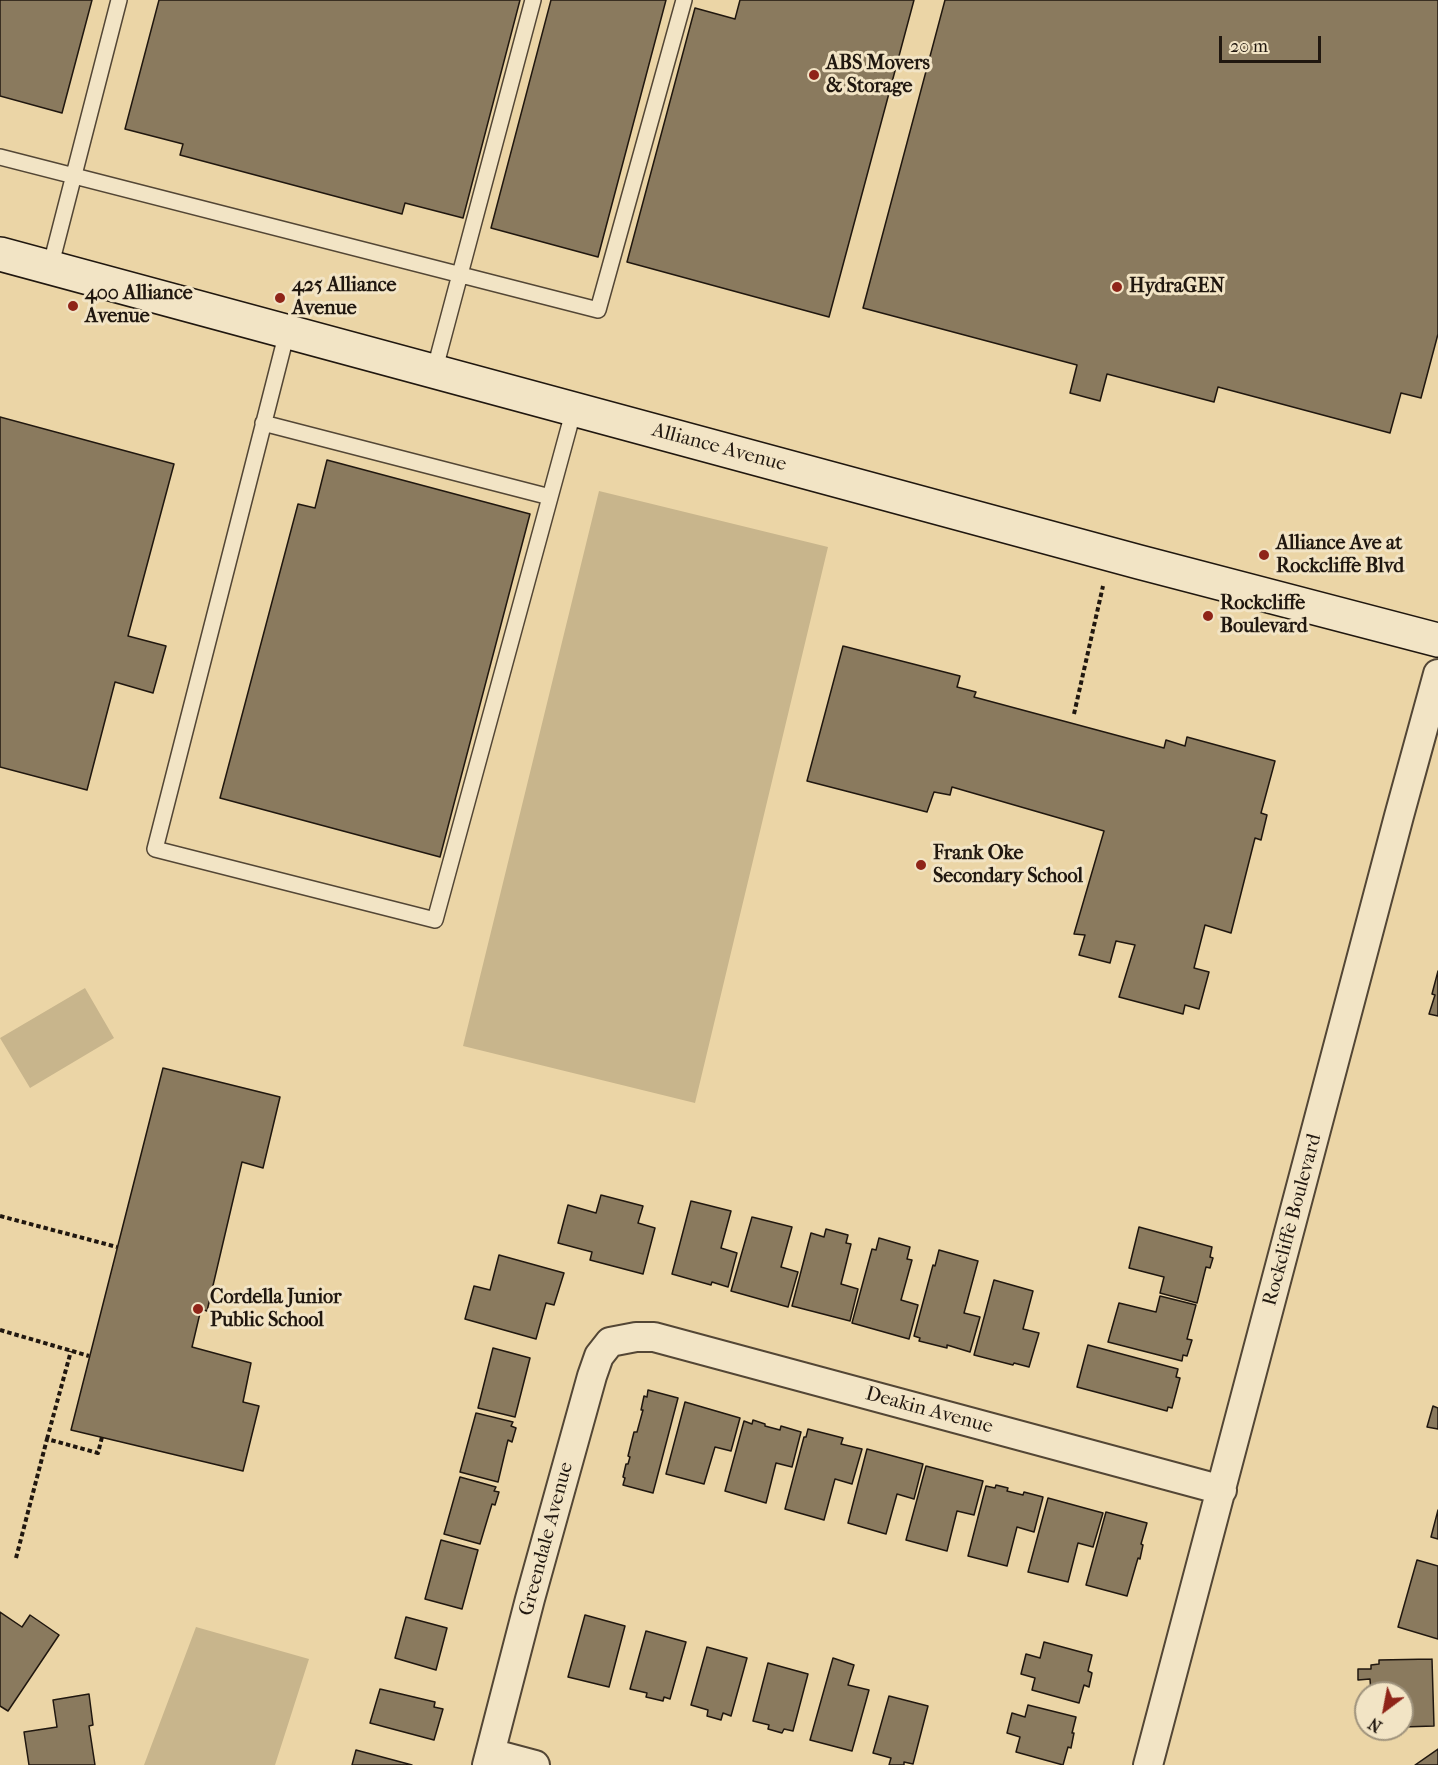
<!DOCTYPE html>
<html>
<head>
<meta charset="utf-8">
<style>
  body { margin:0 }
  #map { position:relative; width:1438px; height:1765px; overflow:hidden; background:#ebd5a6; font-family:"IM FELL French Canon",serif }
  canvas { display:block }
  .north { position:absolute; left:1354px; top:1681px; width:60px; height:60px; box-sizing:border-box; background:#f2e4c5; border:2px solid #9e927c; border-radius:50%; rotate:212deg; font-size:16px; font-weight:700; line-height:24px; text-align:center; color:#20170f }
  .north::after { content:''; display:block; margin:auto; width:21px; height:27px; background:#8f2418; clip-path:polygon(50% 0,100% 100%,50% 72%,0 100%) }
  .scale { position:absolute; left:1219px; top:36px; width:102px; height:27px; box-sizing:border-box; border:3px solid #20170f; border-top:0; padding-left:8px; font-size:18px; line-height:21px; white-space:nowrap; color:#20170f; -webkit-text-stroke:4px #f2e4c5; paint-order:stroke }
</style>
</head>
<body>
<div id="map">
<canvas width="1438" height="1765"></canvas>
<div class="north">N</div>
<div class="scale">20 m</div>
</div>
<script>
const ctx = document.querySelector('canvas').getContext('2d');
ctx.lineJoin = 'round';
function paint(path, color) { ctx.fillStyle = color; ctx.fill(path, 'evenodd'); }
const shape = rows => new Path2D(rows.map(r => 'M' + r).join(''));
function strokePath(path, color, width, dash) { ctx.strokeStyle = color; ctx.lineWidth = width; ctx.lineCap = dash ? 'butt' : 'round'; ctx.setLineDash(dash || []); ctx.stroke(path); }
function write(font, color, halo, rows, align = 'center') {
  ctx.font = font + ' "IM FELL French Canon",serif'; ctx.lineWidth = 6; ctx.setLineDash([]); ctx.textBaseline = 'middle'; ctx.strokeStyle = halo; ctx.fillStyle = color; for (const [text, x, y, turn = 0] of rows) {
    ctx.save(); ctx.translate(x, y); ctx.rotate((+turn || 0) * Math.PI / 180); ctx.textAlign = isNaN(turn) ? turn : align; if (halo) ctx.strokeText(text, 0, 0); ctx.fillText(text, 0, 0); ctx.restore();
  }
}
paint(shape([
  [599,491,828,547,695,1103,463,1046],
  [85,988,114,1038,30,1088,0,1038],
  [196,1627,309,1659,275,1765,144,1765]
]), '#c8b58c');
const building = shape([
  [0,0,92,0,62,113,0,96,0,0],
  [159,0,520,0,463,218,405,203,402,214,180,155,183,144,125,129,159,0],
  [551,0,666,0,598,257,491,228,551,0],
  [740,0,914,0,829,317,627,262,695,8,735,19,740,0],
  [945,0,1438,0,1438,334,1421,398,1401,393,1390,433,1218,387,1214,402,1107,374,1100,401,1070,393,1077,365,863,308,945,0],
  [0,417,174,464,128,636,166,646,153,693,115,682,87,790,0,767,0,417],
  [327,460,530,514,440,857,220,798,298,504,315,508,327,460],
  [843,646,960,676,957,687,976,692,974,697,1164,748,1166,740,1185,746,1187,737,1275,761,1261,813,1267,815,1261,840,1255,838,1231,933,1205,925,1194,968,1209,972,1199,1009,1185,1005,1183,1014,1119,997,1135,945,1116,941,1110,963,1079,955,1085,935,1074,934,1104,831,952,787,950,795,934,792,927,812,807,781,843,646],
  [1438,971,1438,1016,1429,1014,1435,995,1432,994,1438,971],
  [163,1068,280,1097,263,1168,242,1162,207,1311,201,1309,192,1347,251,1363,243,1402,259,1406,243,1471,71,1430,163,1068],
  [601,1195,643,1206,638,1223,655,1228,643,1274,590,1260,592,1252,558,1243,568,1205,596,1213,601,1195],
  [691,1201,731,1211,721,1248,737,1253,728,1287,712,1282,711,1285,672,1274,691,1201],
  [752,1217,792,1227,781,1267,798,1272,788,1307,731,1291,752,1217],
  [1139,1227,1212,1247,1210,1257,1213,1258,1210,1268,1206,1267,1197,1303,1160,1293,1164,1277,1129,1268,1139,1227],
  [826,1229,848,1235,846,1243,851,1244,841,1284,858,1289,850,1321,792,1306,811,1233,824,1237,826,1229],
  [879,1238,910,1247,907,1259,912,1260,901,1300,918,1305,909,1339,852,1323,872,1249,876,1250,879,1238],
  [939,1250,978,1261,964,1313,980,1317,970,1352,947,1345,947,1348,919,1341,920,1338,914,1336,933,1265,935,1266,939,1250],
  [499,1255,564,1273,554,1305,546,1303,536,1339,465,1319,474,1286,490,1290,499,1255],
  [994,1280,1033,1291,1023,1329,1039,1333,1029,1367,1014,1363,1013,1365,974,1355,994,1280],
  [1160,1296,1196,1305,1187,1339,1192,1340,1187,1356,1183,1355,1182,1361,1108,1342,1119,1303,1156,1312,1160,1296],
  [1088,1345,1178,1369,1176,1377,1180,1378,1172,1408,1168,1407,1167,1411,1077,1387,1088,1345],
  [493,1348,530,1358,515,1417,478,1408,493,1348],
  [648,1390,678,1398,653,1493,623,1485,625,1478,623,1477,626,1464,628,1464,630,1457,628,1456,634,1432,637,1432,643,1410,641,1410,644,1396,647,1397,648,1390],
  [685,1402,740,1418,731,1451,715,1447,704,1484,666,1474,685,1402],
  [1433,1406,1438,1408,1438,1429,1427,1427,1433,1406],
  [476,1413,513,1422,511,1426,516,1428,512,1442,508,1440,498,1482,460,1472,476,1413],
  [753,1420,765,1424,765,1426,780,1430,781,1426,801,1432,792,1467,776,1463,766,1503,725,1491,744,1421,752,1424,753,1420],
  [808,1429,843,1438,841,1444,862,1449,852,1484,835,1479,824,1520,785,1509,804,1437,806,1437,808,1429],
  [867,1449,923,1464,914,1499,897,1494,886,1534,848,1523,867,1449],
  [926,1466,983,1481,974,1515,957,1511,947,1551,906,1540,926,1466],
  [460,1477,496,1487,494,1491,499,1492,495,1505,492,1504,480,1544,444,1534,460,1477],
  [996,1485,1008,1488,1007,1491,1023,1495,1024,1492,1043,1497,1034,1532,1017,1527,1007,1566,968,1556,986,1486,995,1488,996,1485],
  [1048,1498,1103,1513,1093,1547,1078,1543,1068,1582,1028,1572,1048,1498],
  [1438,1510,1438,1539,1431,1537,1438,1510],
  [1106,1512,1147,1523,1141,1544,1143,1545,1140,1559,1138,1558,1127,1596,1086,1585,1106,1512],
  [441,1540,478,1550,462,1609,425,1599,441,1540],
  [1417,1560,1438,1566,1438,1639,1398,1627,1417,1560],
  [0,1612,22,1627,30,1615,59,1635,8,1711,0,1706,0,1612],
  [585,1615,625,1626,609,1687,568,1677,585,1615],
  [406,1617,447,1628,436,1670,395,1658,406,1617],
  [646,1631,686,1642,670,1699,664,1697,663,1701,646,1697,647,1693,630,1689,646,1631],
  [1044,1642,1092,1655,1088,1671,1092,1673,1089,1687,1084,1685,1079,1703,1032,1690,1035,1678,1021,1674,1026,1654,1040,1658,1044,1642],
  [707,1647,747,1658,731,1716,723,1713,721,1720,707,1716,708,1710,691,1705,707,1647],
  [833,1658,854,1665,848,1685,869,1690,852,1751,810,1740,833,1658],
  [1432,1659,1434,1726,1402,1727,1402,1693,1371,1693,1370,1679,1358,1680,1358,1669,1371,1669,1371,1665,1379,1664,1379,1660,1432,1659],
  [768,1663,808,1674,793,1731,784,1729,782,1733,768,1729,769,1725,753,1721,768,1663],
  [380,1689,435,1702,434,1707,443,1709,434,1740,370,1723,380,1689],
  [89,1694,93,1725,89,1726,95,1765,29,1765,24,1732,57,1727,53,1700,89,1694],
  [889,1696,928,1706,913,1764,904,1762,904,1765,889,1765,891,1758,873,1753,889,1696],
  [1028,1705,1076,1717,1072,1733,1074,1733,1071,1748,1068,1747,1063,1765,1016,1752,1020,1737,1007,1733,1012,1713,1025,1717,1028,1705],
  [1438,1749,1438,1765,1415,1765,1438,1749],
  [356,1750,412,1765,352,1765,356,1750]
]);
paint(building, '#8a7a5e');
strokePath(building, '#20170f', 1.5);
const lane = shape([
  [0,157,598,310,684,0],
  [50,268,119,0],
  [287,332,155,849,435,920,574,409],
  [434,372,533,0],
  [263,423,550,497]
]);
const street = shape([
  [490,1753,535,1765],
  [487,1765,530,1599,592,1376,599,1356,610,1342,636,1337,654,1337,1222,1490],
  [1148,1765,1399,816,1438,674]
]);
const secondary = shape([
  [0,254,1139,562,1438,640]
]);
strokePath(lane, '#534635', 18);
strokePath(street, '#534635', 32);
strokePath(secondary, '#20170f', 36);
strokePath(shape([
  [1074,714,1103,586],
  [0,1216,117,1247],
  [0,1330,89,1356],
  [47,1439,71,1351],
  [16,1558,47,1439,98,1453,102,1437]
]), '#20170f', 4, [4.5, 3]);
strokePath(lane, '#f2e4c5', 15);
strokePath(street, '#f2e4c5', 28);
strokePath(secondary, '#f2e4c5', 33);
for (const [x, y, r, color] of [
  [814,75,6,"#8f2418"],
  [1117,287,6,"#8f2418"],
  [280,298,6,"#8f2418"],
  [73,306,6,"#8f2418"],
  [1264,555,6,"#8f2418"],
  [1208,616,6,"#8f2418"],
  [921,865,6,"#8f2418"],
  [198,1309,6,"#8f2418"]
]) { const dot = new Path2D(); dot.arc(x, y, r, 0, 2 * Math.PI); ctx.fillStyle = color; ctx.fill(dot); strokePath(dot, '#f2e4c5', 2); }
write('bold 20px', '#20170f', '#f2e4c5', [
  ["ABS Movers",826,64],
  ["& Storage",826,87],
  ["425 Alliance",292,286],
  ["Avenue",292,309],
  ["HydraGEN",1129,287],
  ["400 Alliance",85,294],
  ["Avenue",85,317],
  ["Alliance Ave at",1276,544],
  ["Rockcliffe Blvd",1276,567],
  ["Rockcliffe",1220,604],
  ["Boulevard",1220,627],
  ["Frank Oke",933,854],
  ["Secondary School",933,877],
  ["Cordella Junior",210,1298],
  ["Public School",210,1321]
], 'left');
write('20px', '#20170f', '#f2e4c5', [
  ["Alliance Avenue",719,448,15],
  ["Rockcliffe Boulevard",1293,1220,-75],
  ["Deakin Avenue",929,1411,15],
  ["Greendale Avenue",547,1539,-75]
]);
</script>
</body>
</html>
